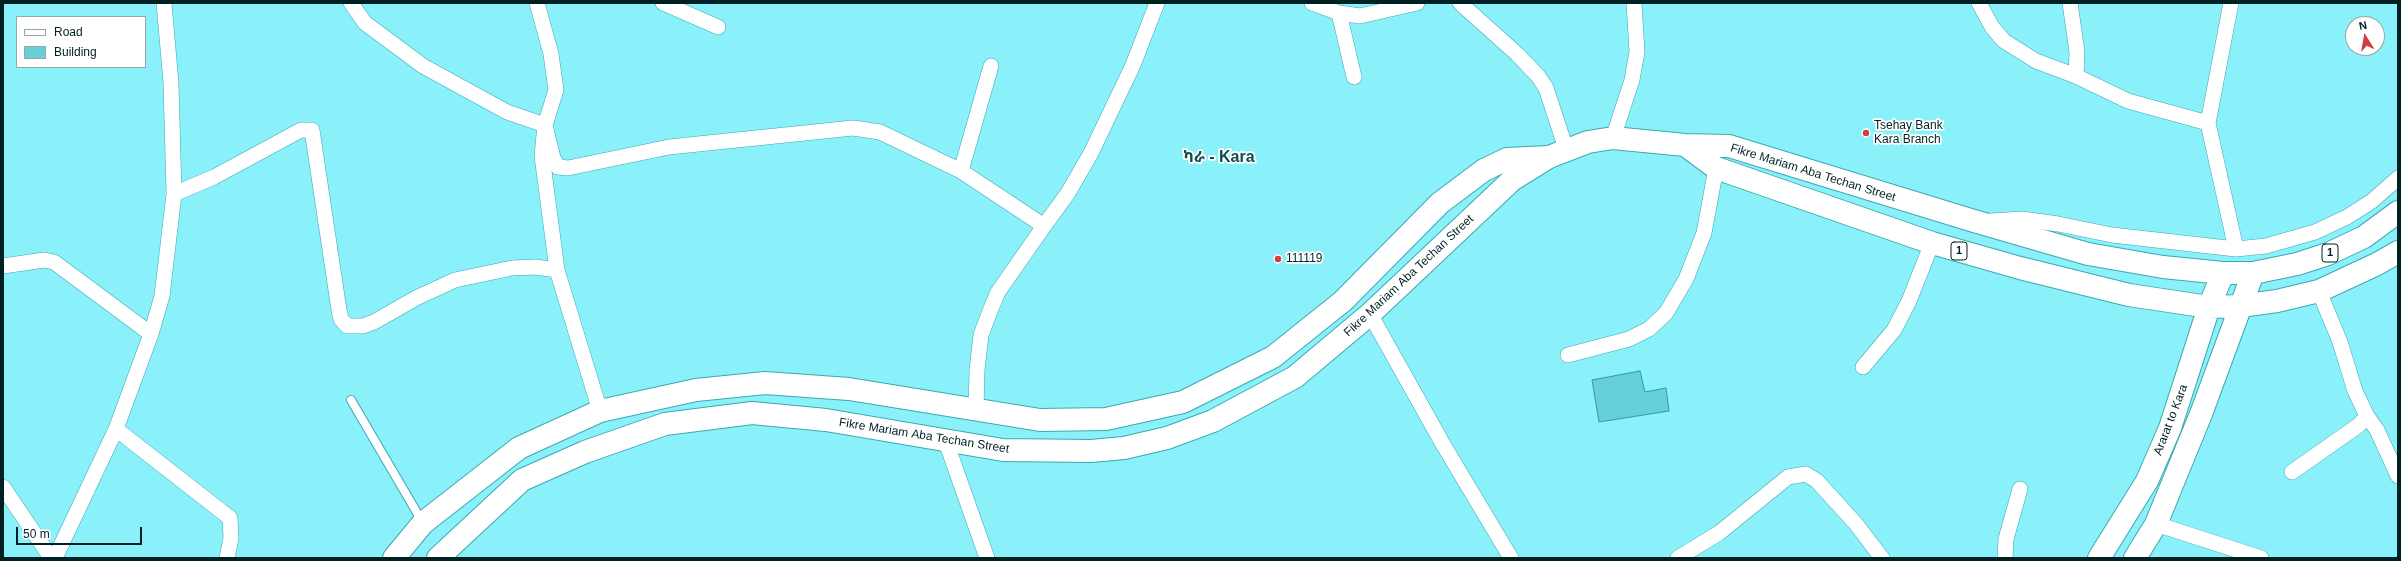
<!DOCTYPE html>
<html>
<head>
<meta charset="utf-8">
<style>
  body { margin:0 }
  #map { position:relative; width:2401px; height:561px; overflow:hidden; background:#8af1fb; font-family:Helvetica,sans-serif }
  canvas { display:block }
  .frame { position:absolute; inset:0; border:4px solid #002124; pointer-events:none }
  .legend { position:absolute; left:16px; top:16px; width:130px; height:52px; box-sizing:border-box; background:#fff; border:1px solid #99a6a7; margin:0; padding:5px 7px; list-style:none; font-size:12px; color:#002124 }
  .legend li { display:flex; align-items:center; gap:8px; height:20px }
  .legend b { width:20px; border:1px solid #99a6a7 }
  .north { position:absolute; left:2345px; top:16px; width:40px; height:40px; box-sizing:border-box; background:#fff; border:1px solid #99a6a7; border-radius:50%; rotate:349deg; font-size:11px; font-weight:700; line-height:16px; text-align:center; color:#002124 }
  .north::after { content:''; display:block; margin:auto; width:14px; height:18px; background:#ce3e42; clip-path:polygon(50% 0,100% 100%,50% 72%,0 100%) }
  .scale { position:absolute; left:16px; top:527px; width:126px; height:18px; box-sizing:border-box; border:2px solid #002124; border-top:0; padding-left:5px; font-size:12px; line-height:14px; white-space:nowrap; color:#002124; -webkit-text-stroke:3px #fff; paint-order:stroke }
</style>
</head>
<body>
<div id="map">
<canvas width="2401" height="561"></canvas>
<div class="frame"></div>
<ul class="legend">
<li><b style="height:5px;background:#fff"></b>Road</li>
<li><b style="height:11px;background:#67cfd8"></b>Building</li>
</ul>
<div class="north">N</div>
<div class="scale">50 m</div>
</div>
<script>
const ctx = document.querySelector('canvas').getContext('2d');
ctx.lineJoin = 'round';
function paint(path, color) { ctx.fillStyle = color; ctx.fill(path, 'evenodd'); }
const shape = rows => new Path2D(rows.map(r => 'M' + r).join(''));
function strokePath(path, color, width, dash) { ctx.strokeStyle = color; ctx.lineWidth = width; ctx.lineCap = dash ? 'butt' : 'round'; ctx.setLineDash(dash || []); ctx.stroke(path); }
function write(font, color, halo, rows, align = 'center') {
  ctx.font = font + ' Helvetica,"Noto Sans Ethiopic",sans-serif'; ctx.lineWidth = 3.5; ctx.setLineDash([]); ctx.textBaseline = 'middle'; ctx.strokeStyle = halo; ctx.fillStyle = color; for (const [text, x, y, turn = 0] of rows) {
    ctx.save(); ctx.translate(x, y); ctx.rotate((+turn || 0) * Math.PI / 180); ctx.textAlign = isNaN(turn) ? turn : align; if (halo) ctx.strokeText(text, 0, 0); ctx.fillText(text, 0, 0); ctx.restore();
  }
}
const building = shape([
  [1640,371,1645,392,1666,388,1669,411,1599,422,1592,380,1640,371]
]);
paint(building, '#67cfd8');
strokePath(building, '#2b9ca5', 1);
const lane = shape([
  [351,400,423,523]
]);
const street = shape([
  [351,3,365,23,423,66,507,112,545,125,553,158,558,167,568,168,669,147,853,128,880,132,961,171,1044,226,998,292,990,311,981,335,977,370,976,409],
  [537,3,551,54,556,90,545,125,542,156,557,270,600,411],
  [663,3,718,27],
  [1312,3,1339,13,1360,16,1417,3],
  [1460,3,1517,54,1538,76,1546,88,1566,149],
  [1979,3,1992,27,2004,41,2036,61,2076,76],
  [2070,3,2077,52,2076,76,2128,101,2208,123,2236,249],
  [1339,13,1354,77],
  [2208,123,2231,3],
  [1613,138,1632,80,1637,52,1634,3],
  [961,171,991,66],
  [174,194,214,177,301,130,312,130,339,310,341,319,347,326,363,326,374,322,416,298,455,280,512,268,535,267,557,270],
  [1991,221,2022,219,2058,224,2112,235,2236,249,2266,246,2315,232,2347,217,2372,201,2398,178],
  [1044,226,1068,193,1091,153,1133,65,1157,3],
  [3,266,44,260,54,262,151,334],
  [1370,314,1444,446,1511,558],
  [1568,355,1629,339,1649,329,1666,313,1686,279,1704,233,1716,168],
  [1863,367,1894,330,1909,301,1932,243],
  [2367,416,2377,430,2398,476],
  [116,429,230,518,231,538,227,558],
  [945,439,987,558],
  [2292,472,2359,425,2367,416,2355,391,2340,342,2319,291],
  [3,487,51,558],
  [2156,524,2261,558],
  [55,558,116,429,151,334,162,296,174,194,171,83,164,3],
  [1678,558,1719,533,1788,477,1806,474,1817,481,1856,524,1882,558],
  [2005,558,2006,539,2020,489]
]);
const secondary = shape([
  [394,558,423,523,519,448,600,411,696,390,765,383,849,389,1040,420,1106,419,1183,402,1273,357,1343,301,1440,203,1484,170,1507,159,1549,157]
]);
const primary = shape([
  [1685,145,1716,168,1932,243,2020,268,2129,295,2209,307,2241,306,2277,301,2319,291,2377,264,2398,252],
  [438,558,522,480,585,452,665,424,752,413,826,420,1003,450,1091,451,1124,448,1167,438,1213,421,1295,377,1370,314,1512,180,1549,157,1588,142,1613,138,1685,145,1729,146,1974,221,2088,254,2163,267,2223,273,2253,273,2297,264,2328,254,2364,237,2398,212],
  [2099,558,2147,481,2170,428,2209,307,2223,273],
  [2135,558,2156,524,2201,414,2253,273]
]);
strokePath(lane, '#3ca8b2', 10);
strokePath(street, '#3ca8b2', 16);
strokePath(secondary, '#3ca8b2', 24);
strokePath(primary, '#3ca8b2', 24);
strokePath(lane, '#fff', 8);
strokePath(street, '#fff', 15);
strokePath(secondary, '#fff', 22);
strokePath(primary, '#fff', 22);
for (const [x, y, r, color] of [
  [1866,133,4,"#ce3e42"],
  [1278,259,4,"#ce3e42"]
]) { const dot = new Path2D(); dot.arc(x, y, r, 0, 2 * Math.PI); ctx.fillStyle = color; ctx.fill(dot); strokePath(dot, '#fff', 1.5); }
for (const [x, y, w] of [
  [1959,251,16],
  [2330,253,16]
]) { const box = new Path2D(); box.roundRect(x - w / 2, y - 9, w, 18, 3); ctx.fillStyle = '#fff'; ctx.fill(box); strokePath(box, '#002124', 1); }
write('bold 11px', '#002124', null, [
  ["1",1959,251],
  ["1",2330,253]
]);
write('12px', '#002124', '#fff', [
  ["Tsehay Bank",1874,126],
  ["Kara Branch",1874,140],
  ["111119",1286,259]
], 'left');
write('12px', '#002124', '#fff', [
  ["Fikre Mariam Aba Techan Street",1813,173,17],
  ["Fikre Mariam Aba Techan Street",1409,276,-43],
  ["Ararat to Kara",2171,420,-69],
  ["Fikre Mariam Aba Techan Street",924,436,9]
]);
write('bold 16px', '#114c51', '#fff', [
  ["ካራ - Kara",1219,158]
]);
</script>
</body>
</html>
